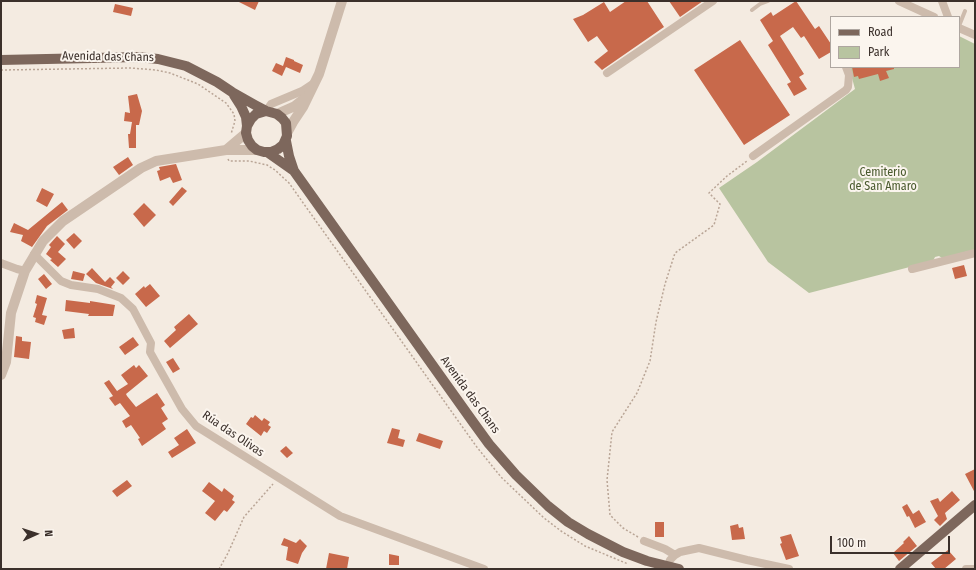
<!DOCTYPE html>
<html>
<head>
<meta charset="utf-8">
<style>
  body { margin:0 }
  #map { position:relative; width:976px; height:570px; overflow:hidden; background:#f4ebe1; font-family:"Fira Sans Condensed",sans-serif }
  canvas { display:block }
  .frame { position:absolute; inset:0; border:2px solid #3b302b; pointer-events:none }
  .legend { position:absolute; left:830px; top:16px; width:130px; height:52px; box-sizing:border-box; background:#fbf5ee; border:1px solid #aea6a0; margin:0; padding:5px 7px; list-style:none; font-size:12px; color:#3b302b }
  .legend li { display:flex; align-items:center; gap:8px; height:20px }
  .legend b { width:20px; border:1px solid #aea6a0 }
  .north { position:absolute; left:16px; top:514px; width:40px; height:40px; -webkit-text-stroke:3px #fbf5ee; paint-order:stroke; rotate:87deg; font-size:11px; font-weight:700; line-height:16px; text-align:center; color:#3b302b }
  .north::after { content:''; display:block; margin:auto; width:14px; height:18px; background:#3b302b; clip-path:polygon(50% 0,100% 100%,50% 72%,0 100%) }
  .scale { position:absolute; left:830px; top:536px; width:120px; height:18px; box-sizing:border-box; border:2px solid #3b302b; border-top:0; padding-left:5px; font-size:12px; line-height:14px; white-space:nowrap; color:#3b302b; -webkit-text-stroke:3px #fbf5ee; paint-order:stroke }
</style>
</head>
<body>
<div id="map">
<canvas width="976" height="570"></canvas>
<div class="frame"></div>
<ul class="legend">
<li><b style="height:5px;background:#7d675c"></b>Road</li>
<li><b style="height:11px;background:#b8c4a0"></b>Park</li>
</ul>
<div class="north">N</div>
<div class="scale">100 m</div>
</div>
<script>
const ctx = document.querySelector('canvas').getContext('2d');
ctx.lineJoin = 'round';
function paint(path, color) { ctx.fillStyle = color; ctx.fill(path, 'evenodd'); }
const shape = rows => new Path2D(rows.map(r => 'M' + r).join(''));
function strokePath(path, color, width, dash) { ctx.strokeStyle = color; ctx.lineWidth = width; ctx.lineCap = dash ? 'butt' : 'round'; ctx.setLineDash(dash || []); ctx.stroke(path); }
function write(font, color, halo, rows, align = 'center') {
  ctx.font = font + ' "Fira Sans Condensed",sans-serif'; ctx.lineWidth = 4; ctx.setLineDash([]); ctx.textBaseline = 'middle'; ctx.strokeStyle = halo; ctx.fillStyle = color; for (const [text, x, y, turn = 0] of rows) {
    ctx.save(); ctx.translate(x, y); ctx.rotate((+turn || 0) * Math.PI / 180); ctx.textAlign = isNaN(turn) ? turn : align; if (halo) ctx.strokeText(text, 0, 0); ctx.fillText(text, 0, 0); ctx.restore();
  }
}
paint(shape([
  [959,36,975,44,975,250,942,258,939,256,935,257,933,261,809,293,768,262,719,188,757,162,855,89,849,67,959,67]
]), '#b8c4a0');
paint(shape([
  [237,1,259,1,255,10],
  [626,1,647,1,664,27,602,70,594,62,608,51,597,36,588,42,573,19,583,15,604,2,610,12],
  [669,1,703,1,680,17],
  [796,1,815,29,819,26,831,44,831,52,819,59,804,36,801,38,793,27,780,36,804,74,799,77,807,89,794,96,787,84,791,82,768,45,773,41,760,20,771,12,773,16],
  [115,4,133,8,131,16,113,12],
  [740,40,790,115,744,145,694,70],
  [286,57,294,60,294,61,303,65,300,73,286,67,282,76,272,71,276,63,283,66],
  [852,67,894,67,894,69,886,71,889,78,880,81,878,74,859,79,858,76,854,77],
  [137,94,142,111,139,125,136,125,136,148,129,148,128,134,130,134,132,122,124,121,125,112,130,113,128,96],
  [128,157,133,165,119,175,113,167],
  [176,164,182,180,173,183,170,177,160,181,157,171,160,170,159,167],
  [182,187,187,191,173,206,169,202],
  [42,188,54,194,47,207,36,201],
  [62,202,68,210,47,226,32,247,21,241,23,235,10,232,14,223,28,230],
  [144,203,156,215,144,227,133,214],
  [74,233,82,241,74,249,66,240],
  [57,236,65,244,58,252,66,259,58,267,50,260,52,259,46,254,51,247,49,245],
  [964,265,967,276,955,279,952,268],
  [92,268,105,282,110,277,115,282,111,287,113,289,96,283,86,274],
  [73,271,85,274,83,281,71,279],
  [123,271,130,278,123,285,116,278],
  [44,274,52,284,46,289,38,279],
  [150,284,160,296,146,307,135,294,144,286,145,288],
  [37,295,47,298,42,315,47,316,44,325,35,322,36,318,33,317,37,304,35,303],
  [66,300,90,303,90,301,115,305,113,316,88,316,89,314,65,311],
  [189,314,198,324,170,348,164,341,176,330,174,327],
  [74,328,75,338,64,339,62,330],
  [16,336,22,337,22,341,31,342,29,359,14,357],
  [133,337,139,345,125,355,119,347],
  [173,358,180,369,173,373,166,362],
  [134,365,136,368,139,365,148,376,126,394,127,396,136,407,157,393,165,405,161,408,168,419,162,423,166,429,142,446,138,439,140,438,131,425,126,428,122,421,130,416,120,403,115,406,109,398,113,396,104,383,109,380,117,391,128,384,121,375],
  [255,415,262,421,264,418,270,422,268,425,271,427,267,433,264,431,261,436,246,424,251,417,253,418],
  [392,428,400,430,398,438,405,440,403,447,387,443],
  [187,429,196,443,172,458,168,452,179,445,174,438],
  [419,433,443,441,440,449,416,441],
  [286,446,293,453,287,458,280,451],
  [975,469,975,493,965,474],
  [127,480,132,486,117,497,112,491],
  [209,482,222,492,224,488,234,496,232,500,235,502,227,512,224,510,215,521,205,513,215,501,202,491],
  [952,491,960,500,945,513,947,519,940,526,934,520,938,516,930,501,938,498,940,502],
  [907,504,913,514,919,510,926,522,915,528,909,516,911,515,907,517,902,507],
  [655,522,664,522,664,537,655,537],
  [738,524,739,528,743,527,745,539,732,540,730,526],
  [791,534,799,556,786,560,780,544,782,543,780,537],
  [909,536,917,546,899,561,893,553,904,543,903,542],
  [284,538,296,543,300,539,307,546,302,553,298,564,286,560,288,547,281,545],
  [948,550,956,559,944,569,936,569,931,563],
  [329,553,349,557,347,569,326,569],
  [389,554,399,556,399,565,389,565]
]), '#c8694b');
strokePath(shape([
  [1,70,131,68,156,70,170,73,198,84,226,103,234,114,235,121,231,134],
  [228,159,229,161,249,161,267,165,275,170,289,183,476,446,501,477,544,518,561,531,585,546,628,564],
  [638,537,623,528,610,515,607,480,612,432,637,393,650,361,656,322,665,284,675,253,714,225,720,204,709,193,727,176,747,161],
  [219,569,228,553,244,517,273,484]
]), '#b9a596', 1.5, [2, 2]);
strokePath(shape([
  [752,10,760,4,768,1],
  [959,26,965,11]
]), '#cdbbac', 4);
strokePath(shape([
  [899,1,934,17],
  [942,1,948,17],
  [959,28,975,35],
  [607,73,713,1],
  [266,111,271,104,302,91,314,83],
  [753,156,846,90,848,87,849,75,846,67],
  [34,254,61,281,71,285,98,289,121,298,133,309,151,343,150,352,182,409,196,426,340,516,484,569],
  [1,263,17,269,25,271],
  [912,269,975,253],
  [644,541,665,549,675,555],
  [668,566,670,560,675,555,680,552,699,548,747,560,789,569],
  [966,569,975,569]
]), '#cdbbac', 8);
strokePath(shape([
  [277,114,295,106,305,98],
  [287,133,293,122,303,107,319,74,342,1],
  [226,150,246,133],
  [1,375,6,362,11,313,25,271,43,241,63,221,141,168,156,161,226,150,257,150]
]), '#cdbbac', 10);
strokePath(shape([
  [1,60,138,57,158,59,186,66,217,82,232,92,255,105,266,111,277,114,282,118,286,123,287,136,283,145,278,149,271,152,264,152,257,150,252,146,248,140,246,133,247,126,251,119,256,114,266,111],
  [234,95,241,106,246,117,247,126],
  [286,141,289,156,294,171,473,422,489,444,516,475,548,506,568,522,588,534,623,552,647,561,679,569],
  [267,152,294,171],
  [900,569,975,505]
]), '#7d675c', 10);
write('12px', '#3b302b', '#fbf5ee', [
  ["Avenida das Chans",108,57,1],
  ["Avenida das Chans",470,395,54],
  ["Rúa das Olivas",233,434,34]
]);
write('12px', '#4a5a2e', '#fbf5ee', [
  ["Cemiterio",883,173],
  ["de San Amaro",883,187]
]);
</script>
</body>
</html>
